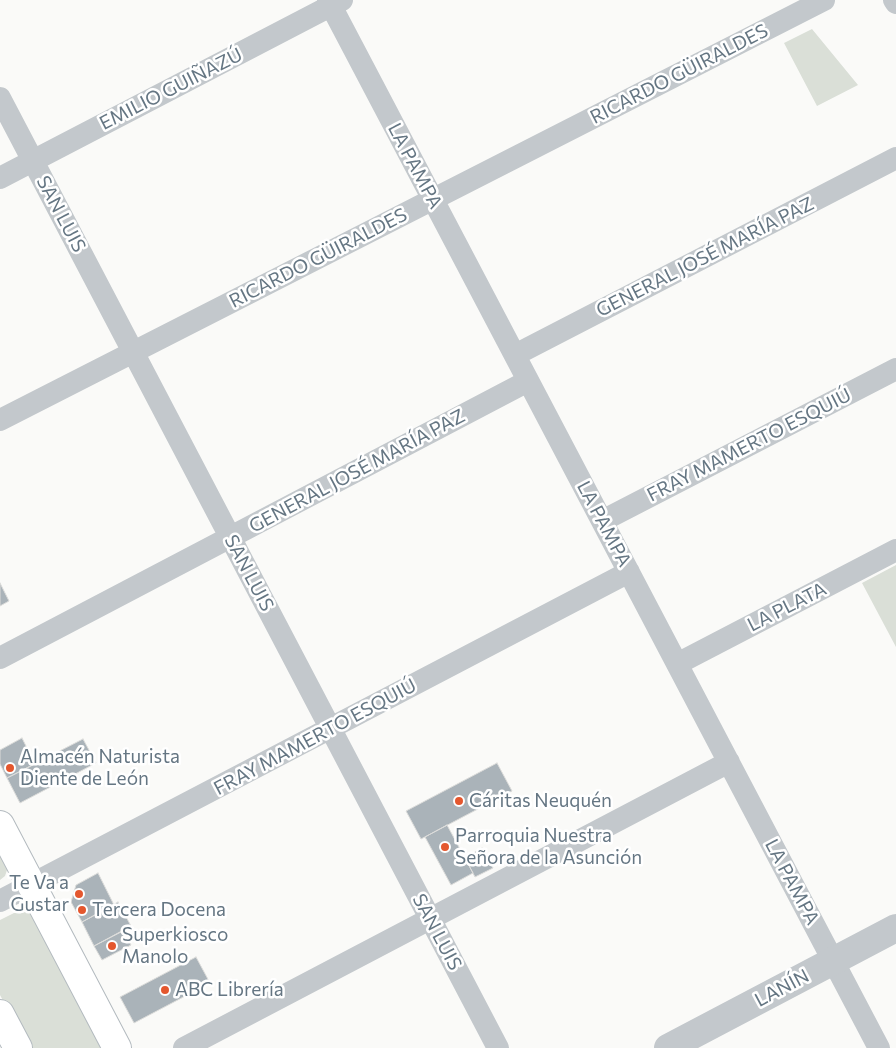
<!DOCTYPE html>
<html>
<head>
<meta charset="utf-8">
<style>
  body { margin:0 }
  canvas { display:block; background:#fafaf8 }
</style>
</head>
<body>
<canvas width="896" height="1048"></canvas>
<script>
const ctx = document.querySelector('canvas').getContext('2d');
ctx.lineJoin = 'round';
function paint(path, color) { ctx.fillStyle = color; ctx.fill(path, 'evenodd'); }
const shape = rows => new Path2D(rows.map(r => 'M' + r).join(''));
function strokePath(path, color, width, dash) { ctx.strokeStyle = color; ctx.lineWidth = width; ctx.lineCap = dash ? 'butt' : 'round'; ctx.setLineDash(dash || []); ctx.stroke(path); }
function write(font, color, halo, rows, align = 'center') {
  ctx.font = font + ' Commissioner,sans-serif'; ctx.lineWidth = 5; ctx.setLineDash([]); ctx.textBaseline = 'middle'; ctx.strokeStyle = halo; ctx.fillStyle = color; for (const [text, x, y, turn = 0] of rows) {
    ctx.save(); ctx.translate(x, y); ctx.rotate((+turn || 0) * Math.PI / 180); ctx.textAlign = isNaN(turn) ? turn : align; if (halo) ctx.strokeText(text, 0, 0); ctx.fillText(text, 0, 0); ctx.restore();
  }
}
paint(shape([
  [812,29,858,85,817,106,784,43],
  [896,565,896,647,862,583],
  [0,849,8,867,5,876,0,880],
  [25,910,33,914,104,1048,28,1048,0,995,0,920,14,913]
]), '#dadfd7');
const building = shape([
  [0,583,9,601,0,606,0,583],
  [22,738,35,764,7,778,0,764,0,750,22,738],
  [83,739,96,763,20,803,7,778,83,739],
  [497,763,512,791,421,839,406,811,497,763],
  [447,825,473,873,451,885,425,837,447,825],
  [482,848,493,868,475,877,465,858,482,848],
  [98,873,114,905,82,922,71,902,76,885,98,873],
  [118,902,131,926,94,946,82,922,118,902],
  [123,931,131,945,102,960,94,946,123,931],
  [196,957,210,983,134,1023,120,997,196,957]
]);
paint(building, '#aab3b9');
strokePath(building, '#dcdcda', 1);
const secondary = shape([
  [0,825,117,1048],
  [0,1014,18,1048]
]);
strokePath(secondary, '#b3babf', 30);
strokePath(shape([
  [328,0,879,1048],
  [894,0,896,3],
  [0,98,498,1048],
  [0,178,342,0],
  [515,355,896,158],
  [0,420,824,0],
  [602,521,896,369],
  [0,658,528,381],
  [677,664,896,550],
  [0,901,629,572],
  [184,1048,729,762]
]), '#c3c8cc', 22);
strokePath(shape([
  [668,1048,896,928]
]), '#c3c8cc', 28);
strokePath(secondary, '#fff', 28);
for (const [x, y, r, color] of [
  [10,768,5,"#e4572e"],
  [459,801,5,"#e4572e"],
  [445,847,5,"#e4572e"],
  [79,894,5,"#e4572e"],
  [82,910,5,"#e4572e"],
  [112,946,5,"#e4572e"],
  [165,990,5,"#e4572e"]
]) { const dot = new Path2D(); dot.arc(x, y, r, 0, 2 * Math.PI); ctx.fillStyle = color; ctx.fill(dot); strokePath(dot, '#fff', 2); }
write('19px', '#657683', '#fff', [
  ["RICARDO GÜIRALDES",679,74,-27],
  ["EMILIO GUIÑAZÚ",171,89,-27],
  ["LA PAMPA",415,166,62],
  ["SAN LUIS",61,214,62],
  ["GENERAL JOSÉ MARÍA PAZ",705,257,-27],
  ["RICARDO GÜIRALDES",318,258,-27],
  ["FRAY MAMERTO ESQUIÚ",749,445,-27],
  ["GENERAL JOSÉ MARÍA PAZ",357,471,-28],
  ["LA PAMPA",604,524,62],
  ["SAN LUIS",249,573,62],
  ["LA PLATA",787,607,-27],
  ["FRAY MAMERTO ESQUIÚ",315,737,-28],
  ["LA PAMPA",792,882,62],
  ["SAN LUIS",437,932,62],
  ["LANÍN",782,988,-28]
]);
write('19px', '#657683', '#fff', [
  ["Almacén Naturista",20,757],
  ["Diente de León",20,779],
  ["Cáritas Neuquén",469,801],
  ["Parroquia Nuestra",455,836],
  ["Señora de la Asunción",455,858],
  ["Te Va a",69,883,"right"],
  ["Gustar",69,905,"right"],
  ["Tercera Docena",92,910],
  ["Superkiosco",122,935],
  ["Manolo",122,957],
  ["ABC Librería",175,990]
], 'left');
</script>
</body>
</html>
